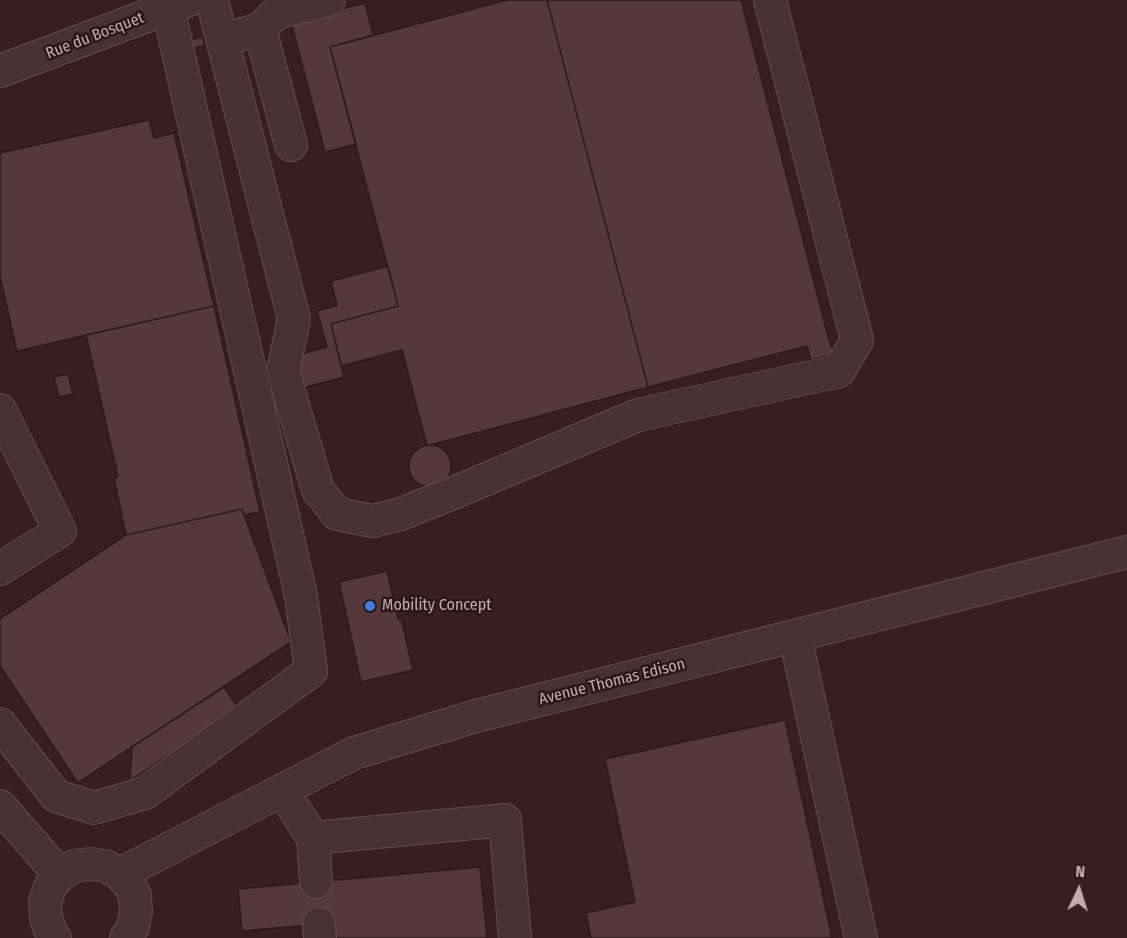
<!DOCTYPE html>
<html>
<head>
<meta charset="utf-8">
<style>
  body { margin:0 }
  #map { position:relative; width:1127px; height:938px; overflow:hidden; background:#371e22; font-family:"Fira Sans Condensed",sans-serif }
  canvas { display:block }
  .north { position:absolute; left:1049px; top:860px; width:60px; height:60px; -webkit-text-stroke:4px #2c171a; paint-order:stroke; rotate:4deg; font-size:16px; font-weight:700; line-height:24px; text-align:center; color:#c5abae }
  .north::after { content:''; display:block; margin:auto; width:21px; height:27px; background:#c5abae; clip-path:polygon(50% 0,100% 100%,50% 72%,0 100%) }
</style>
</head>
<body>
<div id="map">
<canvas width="1127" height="938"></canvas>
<div class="north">N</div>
</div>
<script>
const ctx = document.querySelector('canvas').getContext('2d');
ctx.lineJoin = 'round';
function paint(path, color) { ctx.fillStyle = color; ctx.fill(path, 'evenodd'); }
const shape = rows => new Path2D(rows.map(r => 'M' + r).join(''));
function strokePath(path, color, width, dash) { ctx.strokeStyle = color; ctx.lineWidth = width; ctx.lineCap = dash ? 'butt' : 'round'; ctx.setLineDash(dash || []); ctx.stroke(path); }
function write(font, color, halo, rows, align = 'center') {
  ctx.font = font + ' "Fira Sans Condensed",sans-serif'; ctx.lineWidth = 5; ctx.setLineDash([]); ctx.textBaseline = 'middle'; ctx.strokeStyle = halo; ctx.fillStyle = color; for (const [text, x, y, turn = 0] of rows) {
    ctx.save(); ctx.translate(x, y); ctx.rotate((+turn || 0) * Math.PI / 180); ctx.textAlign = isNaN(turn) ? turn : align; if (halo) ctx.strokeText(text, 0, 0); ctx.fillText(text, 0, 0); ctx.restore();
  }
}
const building = shape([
  [507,0,547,0,648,387,427,446,402,350,341,366,331,324,398,306,330,47,507,0],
  [547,0,741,0,829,340,835,354,811,360,807,346,648,387,547,0],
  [365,3,373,35,330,47,356,144,325,152,291,22,365,3],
  [202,36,205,45,193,49,190,41,202,36],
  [149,120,154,138,174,133,214,306,17,351,0,277,0,153,149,120],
  [388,266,398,306,331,324,344,377,302,388,294,356,327,347,317,311,337,305,331,281,388,266],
  [214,306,260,512,244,515,242,509,126,535,114,478,118,477,86,335,214,306],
  [68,374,73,394,59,397,54,377,68,374],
  '409 466a21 21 0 1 1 42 0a21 21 0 1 1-42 0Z',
  [242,509,291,642,78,783,0,666,0,619,126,535,242,509],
  [387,571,398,619,401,618,413,670,361,682,339,582,387,571],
  [224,687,239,709,130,781,132,747,224,687],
  [785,720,832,938,591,938,586,913,635,902,605,759,785,720],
  [480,867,487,938,335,938,333,923,242,931,238,889,480,867]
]);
paint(building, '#56373b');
strokePath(building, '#2e191c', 1.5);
strokePath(shape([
  [316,882,319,924]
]), '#533a3e', 32, [32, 16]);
const minor = shape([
  [212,0,294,319,283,371,318,490,337,514,373,521,401,514,458,491,638,415,839,371,857,340,770,0],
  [260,29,291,145],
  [240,35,260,29,276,13,329,0],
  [0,71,189,0],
  [0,410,60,531,0,569],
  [795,636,861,938],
  [0,724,56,796,94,808,145,793,311,671,301,596,168,8],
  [282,790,313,838,505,820,515,938],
  [0,806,60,875],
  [313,838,316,882],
  [120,874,354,753,476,716,1127,552],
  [319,924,320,938],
  [55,938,50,930,46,918,45,902,50,887,60,875,74,866,90,864,106,866,120,874,130,886,135,895,136,911,133,927,126,938]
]);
strokePath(minor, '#634c4f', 34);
strokePath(minor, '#483135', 32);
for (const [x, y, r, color] of [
  [370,606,6,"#3f7fe0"]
]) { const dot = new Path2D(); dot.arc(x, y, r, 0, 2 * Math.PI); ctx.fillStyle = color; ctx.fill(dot); strokePath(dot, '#2c171a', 2); }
write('16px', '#c5abae', '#2c171a', [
  ["Rue du Bosquet",95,36,-21],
  ["Avenue Thomas Edison",612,682,-14]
]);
write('16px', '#c5abae', '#2c171a', [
  ["Mobility Concept",382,606]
], 'left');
</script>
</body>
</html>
